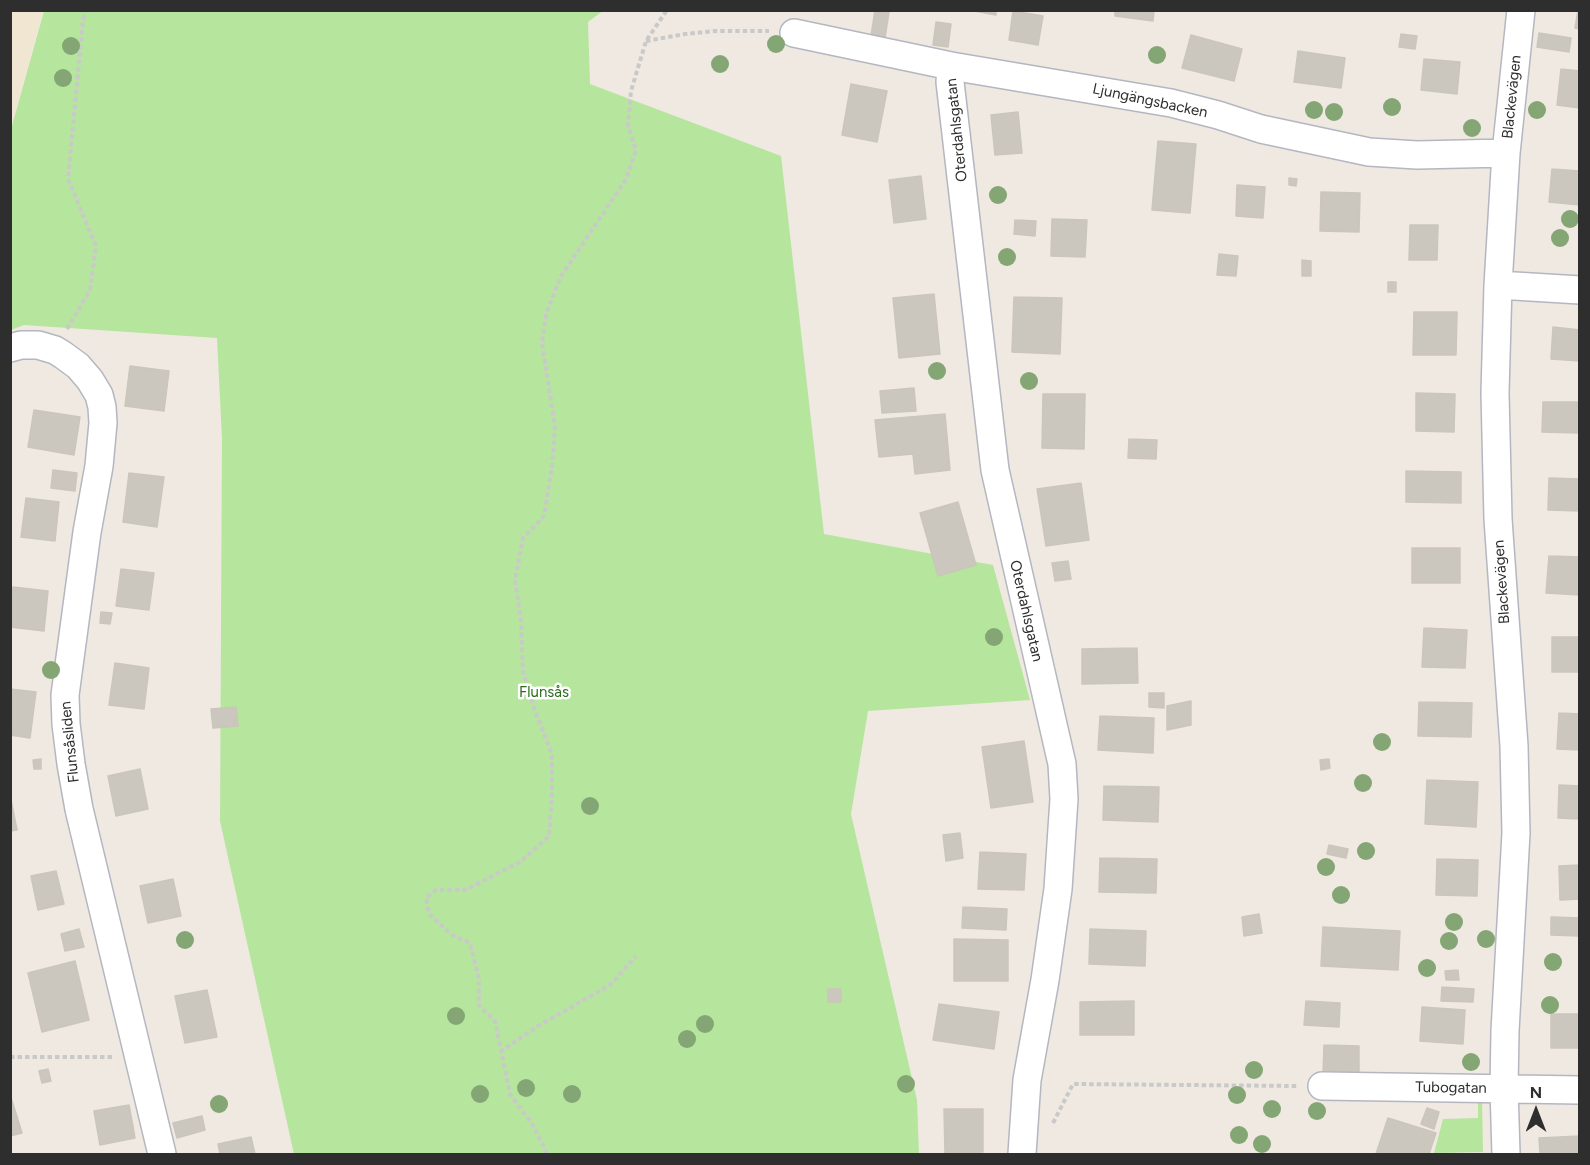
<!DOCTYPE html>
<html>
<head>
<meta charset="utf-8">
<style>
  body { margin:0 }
  #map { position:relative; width:1590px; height:1165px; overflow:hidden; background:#efe9e1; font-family:Figtree,sans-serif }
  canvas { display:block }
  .frame { position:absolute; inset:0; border:12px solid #2e2e2e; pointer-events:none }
  .north { position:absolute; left:1506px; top:1081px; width:60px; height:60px; -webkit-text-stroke:4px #fff; paint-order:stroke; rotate:0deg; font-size:16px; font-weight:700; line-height:24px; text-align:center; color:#2e2e2e }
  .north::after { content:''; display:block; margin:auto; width:21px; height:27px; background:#2e2e2e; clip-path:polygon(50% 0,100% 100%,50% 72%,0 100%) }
</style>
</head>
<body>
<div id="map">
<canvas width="1590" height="1165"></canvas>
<div class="frame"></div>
<div class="north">N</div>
</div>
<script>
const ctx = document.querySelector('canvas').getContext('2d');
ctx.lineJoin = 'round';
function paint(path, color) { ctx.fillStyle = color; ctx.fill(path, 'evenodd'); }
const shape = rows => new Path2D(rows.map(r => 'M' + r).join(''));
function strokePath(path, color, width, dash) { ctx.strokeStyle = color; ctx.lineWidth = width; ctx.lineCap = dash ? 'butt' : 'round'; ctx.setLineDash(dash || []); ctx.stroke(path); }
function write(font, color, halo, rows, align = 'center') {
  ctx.font = font + ' Figtree,sans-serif'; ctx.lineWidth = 5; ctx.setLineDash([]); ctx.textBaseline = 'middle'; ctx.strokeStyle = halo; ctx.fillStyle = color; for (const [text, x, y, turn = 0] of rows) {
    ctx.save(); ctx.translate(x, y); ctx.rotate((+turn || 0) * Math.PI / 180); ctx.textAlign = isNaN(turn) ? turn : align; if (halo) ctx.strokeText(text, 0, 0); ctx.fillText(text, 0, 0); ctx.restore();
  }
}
paint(shape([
  [11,10,43,11,11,127,10,11]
]), '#f0e6d1');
paint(shape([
  [604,10,588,22,590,84,781,156,824,534,993,565,1030,700,868,711,851,814,917,1100,919,1154,294,1154,220,821,222,438,217,338,24,325,11,330,10,133,44,11],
  [1478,1099,1482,1099,1483,1152,1434,1153,1443,1119,1478,1118]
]), '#b6e59e');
const building = shape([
  [875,10,889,12,885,38,871,36,875,10],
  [969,10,996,10,996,15,969,10],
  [1115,10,1154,10,1153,21,1115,16,1115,10],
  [1578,10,1580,10,1580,29,1575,28,1578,10],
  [1013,11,1043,16,1038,45,1009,40,1013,11],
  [936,22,951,24,948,47,933,45,936,22],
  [1539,33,1571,38,1569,52,1537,47,1539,33],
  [1401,34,1417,36,1415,49,1399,47,1401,34],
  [1191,35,1242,49,1234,81,1182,68,1191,35],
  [1298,51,1345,58,1341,88,1294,82,1298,51],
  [1424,59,1460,62,1457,94,1421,90,1424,59],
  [1561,69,1580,71,1580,108,1557,105,1561,69],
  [851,84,887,91,877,142,842,135,851,84],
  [1018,112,1022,153,995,155,991,115,1018,112],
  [1158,141,1196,144,1190,213,1152,210,1158,141],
  [1552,169,1580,171,1580,205,1549,202,1552,169],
  [921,176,926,219,894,223,889,180,921,176],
  [1289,178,1297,179,1296,186,1289,185,1289,178],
  [1237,185,1265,187,1263,218,1236,216,1237,185],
  [1321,192,1360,193,1359,232,1320,231,1321,192],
  [1052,219,1087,220,1085,257,1051,256,1052,219],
  [1015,220,1036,221,1035,236,1014,234,1015,220],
  [1410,225,1438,225,1437,260,1409,260,1410,225],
  [1219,254,1238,256,1236,276,1217,275,1219,254],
  [1302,260,1311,261,1311,276,1302,276,1302,260],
  [1388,282,1396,282,1396,292,1388,292,1388,282],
  [934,294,940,354,899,358,893,298,934,294],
  [1014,297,1062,298,1060,354,1012,352,1014,297],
  [1414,312,1457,312,1456,355,1413,355,1414,312],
  [1553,327,1580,330,1580,361,1551,359,1553,327],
  [130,366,169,371,164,411,125,406,130,366],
  [914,388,916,411,882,413,880,391,914,388],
  [1416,393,1455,394,1454,432,1416,431,1416,393],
  [1043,394,1085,394,1084,449,1042,448,1043,394],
  [1543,402,1580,402,1580,433,1542,432,1543,402],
  [34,410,80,417,74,455,28,447,34,410],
  [945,414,950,470,915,474,913,454,879,457,875,420,945,414],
  [1129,439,1157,440,1156,459,1128,458,1129,439],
  [53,470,77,473,75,491,51,488,53,470],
  [1406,471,1461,472,1461,503,1406,502,1406,471],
  [129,473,164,477,157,527,123,522,129,473],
  [1549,478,1580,479,1580,511,1548,510,1549,478],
  [1081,483,1089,540,1046,546,1037,489,1081,483],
  [26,498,59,502,55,541,21,537,26,498],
  [958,502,976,565,938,576,920,513,958,502],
  [1412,548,1460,548,1460,583,1412,583,1412,548],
  [1549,556,1580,557,1580,595,1546,593,1549,556],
  [1068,561,1071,579,1055,581,1052,563,1068,561],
  [121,569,154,573,149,610,116,606,121,569],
  [13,587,48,591,44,631,10,627,13,587],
  [101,612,112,613,110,624,100,623,101,612],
  [1424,628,1467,630,1465,668,1422,667,1424,628],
  [1552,637,1580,637,1580,672,1552,672,1552,637],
  [1137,648,1138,683,1082,684,1082,649,1137,648],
  [115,663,149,668,144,709,109,705,115,663],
  [10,689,36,692,30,738,10,735,10,689],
  [1149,693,1164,693,1164,708,1149,707,1149,693],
  [1191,701,1191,725,1167,730,1167,706,1191,701],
  [1419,702,1472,703,1471,737,1418,736,1419,702],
  [236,707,238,726,213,728,211,709,236,707],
  [1559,713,1580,714,1580,750,1557,749,1559,713],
  [1100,716,1154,718,1153,753,1098,750,1100,716],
  [1024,741,1033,802,991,808,982,747,1024,741],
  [41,759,41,769,34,769,33,760,41,759],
  [1329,759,1330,768,1321,770,1320,760,1329,759],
  [140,769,148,809,116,816,108,776,140,769],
  [1427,780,1478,782,1476,827,1425,824,1427,780],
  [1559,785,1580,786,1580,819,1558,818,1559,785],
  [1104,786,1159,787,1158,822,1103,820,1104,786],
  [10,795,17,830,10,831,10,795],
  [960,833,963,858,946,861,943,835,960,833],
  [1329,845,1348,849,1346,858,1327,854,1329,845],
  [980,852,1026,854,1024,890,978,889,980,852],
  [1100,858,1157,859,1156,893,1099,892,1100,858],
  [1437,859,1478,860,1477,896,1436,895,1437,859],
  [1580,865,1580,899,1560,900,1559,866,1580,865],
  [56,871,64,904,38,910,31,876,56,871],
  [173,879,181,916,148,923,140,886,173,879],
  [963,907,1007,909,1006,930,962,928,963,907],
  [1259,914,1262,933,1244,936,1242,917,1259,914],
  [1551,917,1580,918,1579,936,1551,935,1551,917],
  [1323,927,1400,931,1398,970,1321,966,1323,927],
  [79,929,84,947,65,951,61,934,79,929],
  [1090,929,1146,931,1145,966,1089,964,1090,929],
  [954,939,1008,940,1008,981,954,981,954,939],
  [75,961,89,1020,42,1032,28,973,75,961],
  [1458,970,1459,980,1446,980,1445,971,1458,970],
  [1442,987,1474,989,1473,1002,1441,1001,1442,987],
  [828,989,841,989,841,1002,828,1002,828,989],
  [207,990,217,1037,185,1043,175,996,207,990],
  [1134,1001,1134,1035,1080,1035,1080,1002,1134,1001],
  [1306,1001,1340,1003,1339,1027,1304,1025,1306,1001],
  [939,1004,999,1012,994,1049,933,1040,939,1004],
  [1422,1007,1465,1010,1463,1044,1420,1041,1422,1007],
  [1551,1014,1580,1014,1580,1048,1551,1048,1551,1014],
  [1324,1045,1359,1046,1359,1076,1323,1075,1324,1045],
  [48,1069,51,1081,42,1083,39,1071,48,1069],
  [10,1094,22,1133,10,1136,10,1094],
  [129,1105,135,1138,100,1145,94,1111,129,1105],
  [1427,1108,1439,1112,1434,1129,1421,1124,1427,1108],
  [944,1109,983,1109,983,1152,945,1153,944,1109],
  [202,1116,205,1130,177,1138,173,1123,202,1116],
  [1388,1118,1436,1133,1429,1154,1376,1154,1388,1118],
  [1580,1136,1580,1154,1540,1154,1539,1138,1580,1136],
  [251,1137,255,1154,220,1154,218,1144,251,1137]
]);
paint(building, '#cbc7bf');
strokePath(building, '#cbc5ba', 1.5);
const minor = shape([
  [794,33,951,66,1171,103,1218,115,1261,129,1369,152,1417,155,1506,153],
  [951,66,950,82,995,470,1062,764,1064,799,1058,889,1045,980,1027,1080,1022,1154],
  [1498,285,1580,290],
  [10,348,21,345,38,345,55,350,63,355,78,366,90,380,99,395,102,407,103,423,99,466,87,532,65,695,66,724,71,764,79,809,162,1154],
  [1322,1086,1580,1090],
  [1506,1154,1504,1088,1505,1031,1516,833,1514,746,1498,519,1495,393,1498,285,1506,153,1521,10]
]);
strokePath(minor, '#b4b7c1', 30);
strokePath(shape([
  [646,41,685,34,716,31,769,31],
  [67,329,90,290,96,246,68,179,83,20,86,10],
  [500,1052,538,1026,610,985,636,956],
  [10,1057,112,1057],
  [1053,1123,1073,1084,1297,1086],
  [547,1154,534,1127,510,1094,495,1021,479,1006,479,979,470,943,452,935,429,914,426,898,436,890,465,890,520,862,549,836,552,794,552,754,535,711,523,672,521,621,515,580,523,538,544,516,552,467,555,427,542,343,546,314,560,278,626,179,636,150,628,126,631,91,646,41,667,10]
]), '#c9c9c9', 4, [4.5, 3]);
strokePath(minor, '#fff', 27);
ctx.fillStyle = '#84a574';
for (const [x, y] of [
  [776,44],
  [71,46],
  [1157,55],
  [720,64],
  [63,78],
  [1392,107],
  [1314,110],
  [1537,110],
  [1334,112],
  [1472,128],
  [998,195],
  [1570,219],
  [1560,238],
  [1007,257],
  [937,371],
  [1029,381],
  [994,637],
  [51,670],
  [1382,742],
  [1363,783],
  [590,806],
  [1366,851],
  [1326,867],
  [1341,895],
  [1454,922],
  [1486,939],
  [185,940],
  [1449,941],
  [1553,962],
  [1427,968],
  [1550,1005],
  [456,1016],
  [705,1024],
  [687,1039],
  [1471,1062],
  [1254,1070],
  [906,1084],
  [526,1088],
  [480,1094],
  [572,1094],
  [1237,1095],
  [219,1104],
  [1272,1109],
  [1317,1111],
  [1239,1135],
  [1262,1144]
]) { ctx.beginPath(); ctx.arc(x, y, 9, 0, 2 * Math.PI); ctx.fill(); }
write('15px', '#2e2e2e', '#fff', [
  ["Blackevägen",1512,97,-84],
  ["Ljungängsbacken",1150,101,12],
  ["Oterdahlsgatan",957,130,-96],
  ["Blackevägen",1502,582,-94],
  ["Oterdahlsgatan",1026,611,77],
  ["Flunsåsliden",70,742,-96],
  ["Tubogatan",1451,1088,1]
]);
write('15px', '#2c6e1b', '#fff', [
  ["Flunsås",544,693]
]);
</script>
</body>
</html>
